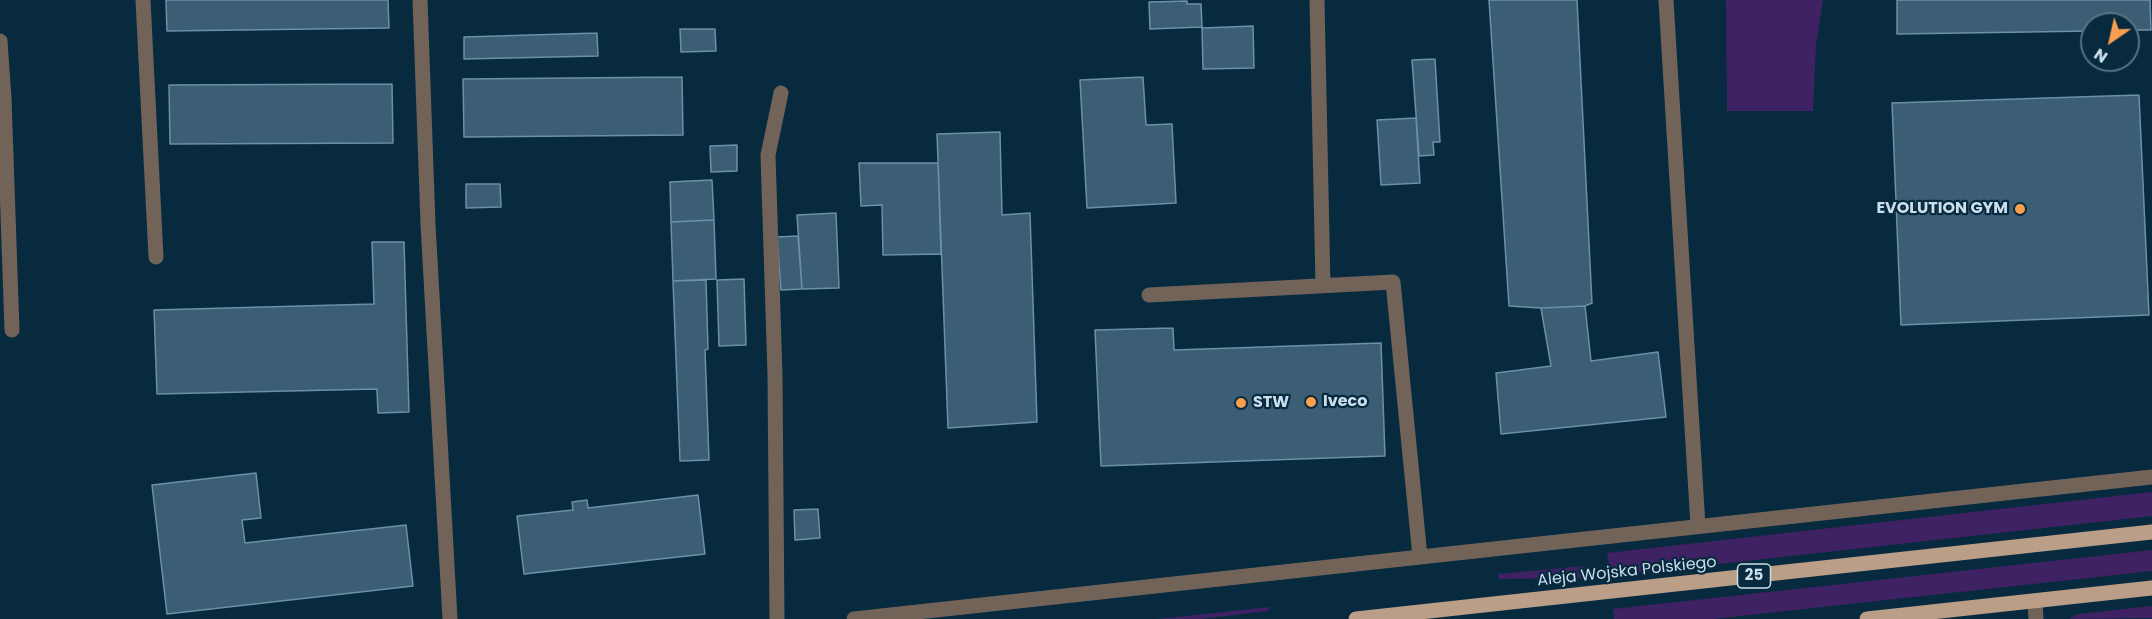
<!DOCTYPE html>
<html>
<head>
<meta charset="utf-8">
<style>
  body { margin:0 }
  #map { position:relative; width:2152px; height:619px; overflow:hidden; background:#072a3f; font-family:Poppins,sans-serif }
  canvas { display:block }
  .north { position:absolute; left:2080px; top:12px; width:60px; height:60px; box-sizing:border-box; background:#072a3f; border:2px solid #557284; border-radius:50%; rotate:214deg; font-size:16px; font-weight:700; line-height:24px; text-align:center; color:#cbdeeb }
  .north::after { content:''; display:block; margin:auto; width:21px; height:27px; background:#fa9f4e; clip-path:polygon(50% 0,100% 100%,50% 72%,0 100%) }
</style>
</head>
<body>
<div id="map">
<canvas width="2152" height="619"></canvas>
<div class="north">N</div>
</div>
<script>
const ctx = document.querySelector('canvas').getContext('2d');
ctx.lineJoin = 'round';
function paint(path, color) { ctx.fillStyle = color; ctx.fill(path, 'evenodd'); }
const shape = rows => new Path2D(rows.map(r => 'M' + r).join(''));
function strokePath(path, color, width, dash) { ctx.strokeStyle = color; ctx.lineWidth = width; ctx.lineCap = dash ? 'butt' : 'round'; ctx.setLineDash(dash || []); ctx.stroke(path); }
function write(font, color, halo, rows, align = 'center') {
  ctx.font = font + ' Poppins,sans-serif'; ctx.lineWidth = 4.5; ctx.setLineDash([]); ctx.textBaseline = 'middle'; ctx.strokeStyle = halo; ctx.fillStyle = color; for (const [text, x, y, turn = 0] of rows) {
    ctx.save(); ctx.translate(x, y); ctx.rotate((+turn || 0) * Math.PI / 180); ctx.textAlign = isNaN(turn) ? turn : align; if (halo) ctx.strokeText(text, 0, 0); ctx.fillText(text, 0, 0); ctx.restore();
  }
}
paint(shape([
  [1726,0,1823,0,1816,45,1813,111,1727,111],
  [2152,492,2152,516,1611,576,1607,553],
  [2152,550,2152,571,1713,619,1614,619,1613,609],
  [1583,566,1589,569,1590,578,1499,579,1498,574],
  [2152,606,2152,618,2069,619,2078,614],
  [1270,607,1268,611,1200,619,1157,619]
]), '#3e2263');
const building = shape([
  [166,0,388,0,389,28,167,31,166,0],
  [1489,0,1577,0,1592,303,1585,306,1541,308,1509,306,1489,0],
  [1897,0,2150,0,2151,30,2128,30,2128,24,2092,24,2092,31,1897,34,1897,0],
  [1187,1,1187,4,1201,4,1202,27,1150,29,1149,2,1187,1],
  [1253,26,1254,68,1203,69,1202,28,1253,26],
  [680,29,715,29,716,51,681,52,680,29],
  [597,33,598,56,464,59,464,37,597,33],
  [1435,59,1440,142,1433,142,1434,155,1419,156,1412,60,1435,59],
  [682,77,683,135,464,137,463,79,682,77],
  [1143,77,1146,125,1172,124,1176,203,1087,208,1080,80,1143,77],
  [392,84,393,143,170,144,169,85,392,84],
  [2139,95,2149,315,1901,325,1892,103,2139,95],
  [1416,118,1420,183,1381,185,1377,120,1416,118],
  [1000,132,1002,215,1030,213,1037,422,948,428,937,134,1000,132],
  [737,145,737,171,711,172,710,146,737,145],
  [859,163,938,163,941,254,883,255,882,205,861,206,859,163],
  [712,180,714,220,671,222,670,182,712,180],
  [466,184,500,184,501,207,466,208,466,184],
  [836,213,839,288,802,289,797,215,836,213],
  [714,220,716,279,673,281,671,222,714,220],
  [798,236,802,289,781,290,777,237,798,236],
  [372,242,404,242,409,412,378,413,377,389,157,394,154,310,374,304,372,242],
  [744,279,746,345,719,346,717,280,744,279],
  [706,280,708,349,705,350,709,460,680,461,673,281,706,280],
  [1585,306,1591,361,1658,352,1666,417,1501,434,1496,373,1551,366,1541,308,1585,306],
  [1173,328,1174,350,1381,343,1385,456,1101,466,1095,330,1173,328],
  [256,473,261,518,242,520,245,543,406,525,413,586,167,614,152,485,256,473],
  [698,495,705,554,524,574,517,516,573,510,572,502,587,500,588,508,698,495],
  [818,509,820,538,795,540,794,510,818,509]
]);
paint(building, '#3c5e75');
strokePath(building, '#6d90a9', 1.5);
strokePath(shape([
  [143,0,156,257],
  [420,0,428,224,450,619],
  [1317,0,1323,285],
  [1666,0,1698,526],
  [0,41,4,98,12,330],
  [1149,295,1393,282,1420,557],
  [777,619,775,375,768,155,781,93],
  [854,619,2152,477]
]), '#716358', 15);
strokePath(shape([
  [2035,601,2036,619]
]), '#716358', 15);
strokePath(shape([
  [1356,619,2152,532],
  [1867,619,2152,588]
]), '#bb9e88', 15);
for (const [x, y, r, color] of [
  [2020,209,6,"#fa9f4e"],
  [1311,402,6,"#fa9f4e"],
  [1241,403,6,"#fa9f4e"]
]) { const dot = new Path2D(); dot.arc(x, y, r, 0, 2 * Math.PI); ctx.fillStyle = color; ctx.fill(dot); strokePath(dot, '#072a3f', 2); }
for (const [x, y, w] of [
  [1754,576,33]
]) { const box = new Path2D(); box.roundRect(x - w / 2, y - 12, w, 24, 4.5); ctx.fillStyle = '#072a3f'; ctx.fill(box); strokePath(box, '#cbdeeb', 1.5); }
write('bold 15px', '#cbdeeb', null, [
  ["25",1754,576]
]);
write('bold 16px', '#cbdeeb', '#072a3f', [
  ["EVOLUTION GYM",2008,209,"right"],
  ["Iveco",1323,402],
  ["STW",1253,403]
], 'left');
write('16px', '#cbdeeb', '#072a3f', [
  ["Aleja Wojska Polskiego",1627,572,-6]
]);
</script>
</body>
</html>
